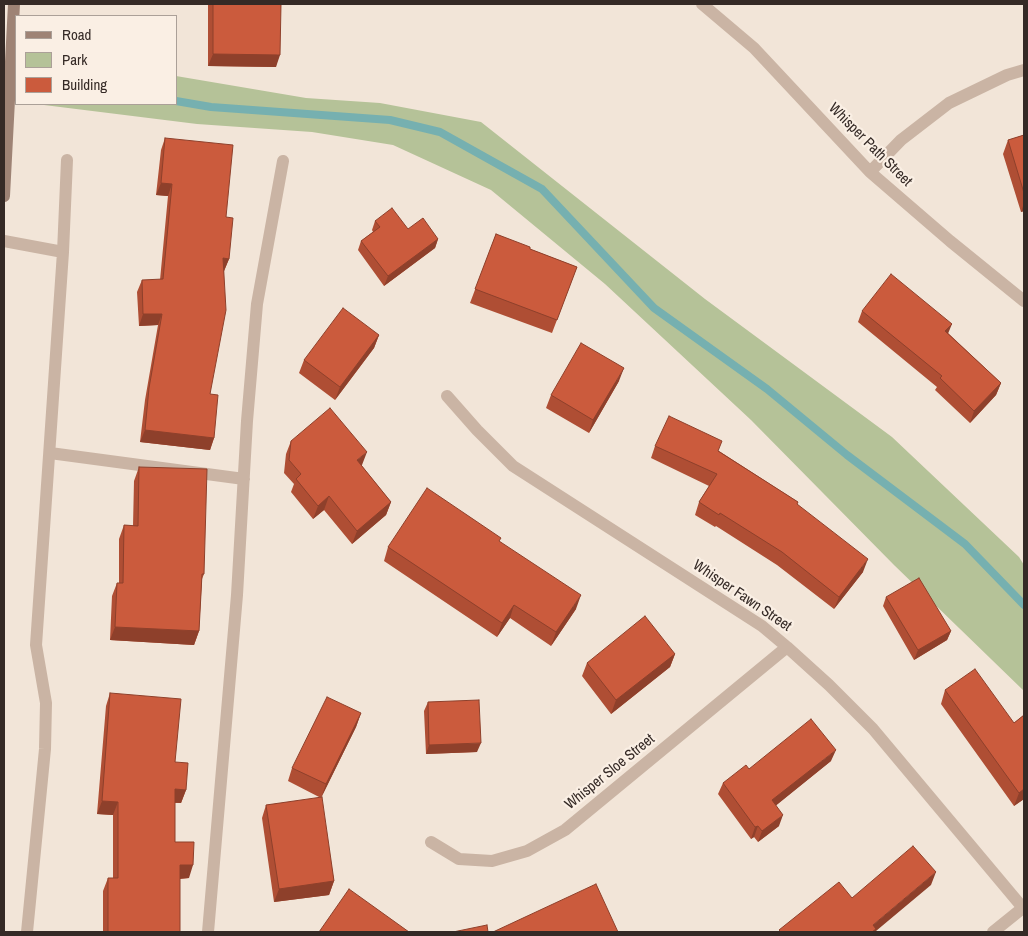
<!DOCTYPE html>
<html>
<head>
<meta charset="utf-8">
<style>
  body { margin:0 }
  #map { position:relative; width:1028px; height:936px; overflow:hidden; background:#f2e5d8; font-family:"Archivo Narrow",sans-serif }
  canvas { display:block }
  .frame { position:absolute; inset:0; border:5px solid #352a26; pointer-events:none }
  .legend { position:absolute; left:15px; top:15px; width:162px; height:90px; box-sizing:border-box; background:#faefe4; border:1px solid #aba098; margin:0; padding:6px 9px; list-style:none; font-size:15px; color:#352a26 }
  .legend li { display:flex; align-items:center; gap:10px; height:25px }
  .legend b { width:25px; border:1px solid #aba098 }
</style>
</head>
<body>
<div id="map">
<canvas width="1028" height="936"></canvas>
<div class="frame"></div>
<ul class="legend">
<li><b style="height:6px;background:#9e8375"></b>Road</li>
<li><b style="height:14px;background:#b5c298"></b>Park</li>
<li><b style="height:14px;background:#cb5b3d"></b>Building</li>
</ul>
</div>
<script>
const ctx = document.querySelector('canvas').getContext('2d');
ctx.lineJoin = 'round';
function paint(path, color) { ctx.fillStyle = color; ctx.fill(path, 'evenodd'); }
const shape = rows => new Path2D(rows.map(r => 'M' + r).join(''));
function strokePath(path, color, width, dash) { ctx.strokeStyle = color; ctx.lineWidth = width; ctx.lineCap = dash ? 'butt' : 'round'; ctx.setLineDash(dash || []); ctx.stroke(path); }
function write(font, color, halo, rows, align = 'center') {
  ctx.font = font + ' "Archivo Narrow",sans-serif'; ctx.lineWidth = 4.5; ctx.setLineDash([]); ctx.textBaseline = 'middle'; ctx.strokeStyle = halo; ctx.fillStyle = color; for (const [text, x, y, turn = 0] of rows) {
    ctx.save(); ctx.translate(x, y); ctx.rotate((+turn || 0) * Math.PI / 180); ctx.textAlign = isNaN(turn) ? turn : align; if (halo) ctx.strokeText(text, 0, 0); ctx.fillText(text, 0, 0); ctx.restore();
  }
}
paint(shape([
  [176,76,306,98,380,103,481,122,705,299,892,437,1019,557,1024,565,1024,691,894,565,751,420,605,284,491,190,393,145,312,132,197,124,44,105,44,104,176,104]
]), '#b5c298');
strokePath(shape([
  [176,101,211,107,390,120,440,132,542,189,654,308,767,389,847,455,965,544,1024,605]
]), '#76b0b0', 8);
strokePath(shape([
  [4,241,63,252,36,645,46,703,45,749,27,932],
  [63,252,67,160],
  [50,453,244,479],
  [208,932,237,595,247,421,257,304,283,161]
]), '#cab4a4', 12);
strokePath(shape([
  [702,4,754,48,870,172,950,241,1024,301],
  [870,172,901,140,949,103,1007,75,1024,70],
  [447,396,477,430,513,466,762,626,787,647,829,685,873,729,1023,908],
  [431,842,459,859,492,861,527,851,565,830,787,647],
  [993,932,1024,907]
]), '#cab4a4', 12);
strokePath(shape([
  [4,196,14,4]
]), '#9e8375', 12);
paint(shape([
  [208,4,281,4,276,67,208,66],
  [1024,135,1024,211,1021,212,1003,154,1008,140],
  [165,138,226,217,229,259,224,271,210,394,214,438,210,450,140,442,145,400,158,325,139,326,137,292,142,280,160,280,168,196,156,195,161,150],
  [375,221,408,229,438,239,435,248,384,286,358,250,361,241,373,232,372,230],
  [496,234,530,249,577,267,552,333,470,303],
  [862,311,948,333,1001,383,996,395,970,423,935,390,937,387,858,322],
  [379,335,374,348,335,400,299,373,304,360],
  [619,381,589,433,546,408,551,395],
  [291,441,362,465,362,466,391,502,386,515,352,544,324,510,313,519,291,492,294,484,284,473,286,454],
  [655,446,719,451,798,502,797,504,863,572,834,609,777,565,716,526,715,527,695,515,699,502,709,486,651,458],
  [139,467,204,574,202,579,199,631,194,645,110,640,112,596,117,583,119,583,119,539,124,525,133,526,134,481],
  [500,542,576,609,551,646,510,618,497,637,384,561,388,547],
  [886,597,951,631,947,640,914,660,883,606],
  [675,654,670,667,611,714,582,676,587,663],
  [945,690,1014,723,1024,715,1024,799,1014,806,941,704],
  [110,693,175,762,186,790,181,803,175,803,175,842,189,878,180,879,180,932,103,932,103,891,108,878,113,878,113,815,97,814,106,706],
  [428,702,477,752,426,754,424,711],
  [361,713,356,727,321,798,334,881,329,895,274,902,262,818,266,805,321,798,288,781,292,768],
  [831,761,776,805,779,826,758,842,754,837,751,839,718,794,723,783,749,769]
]), '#af4e34');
paint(shape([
  [213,54,280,55,276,67,208,66],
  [161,183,172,184,168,196,156,195],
  [1024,203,1024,211,1021,212],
  [438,239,435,248,384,286,388,276],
  [223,258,229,259,224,271,219,270],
  [143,314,162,314,158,325,139,326],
  [952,324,947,336,945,331],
  [379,335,374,348,335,400,340,387],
  [624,368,619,381,589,433,593,420],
  [1001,383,996,395,970,423,974,411],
  [145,430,214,438,210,450,140,442],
  [367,452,362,465,352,474,357,460],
  [329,496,324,510,313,519,318,506],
  [391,502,386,515,352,544,357,531],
  [868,559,863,572,834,609,839,597],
  [581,595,576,609,551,646,556,632],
  [514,605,510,618,497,637,502,623],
  [115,627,199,631,194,645,110,640],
  [951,631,947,640,914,660,918,650],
  [675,654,670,667,611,714,616,700],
  [361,713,356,727,321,798,326,784],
  [481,743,477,752,426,754,429,745],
  [836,750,831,761,768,812,772,800],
  [175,789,186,790,181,803,170,802],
  [1024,789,1024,799,1014,806,1019,793],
  [102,801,118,802,113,815,97,814],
  [783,815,779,826,758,842,762,831],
  [758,826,754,837,751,839,755,827],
  [180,865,193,865,189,878,175,879],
  [936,872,931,885,876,931,875,932,870,932,873,925],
  [334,881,329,895,274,902,279,889]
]), '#8e402b');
const building = shape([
  [213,4,281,4,280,55,213,54,213,4],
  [1024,135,1024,193,1008,140,1024,135],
  [165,138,233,145,226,217,233,218,229,259,223,258,226,310,210,394,218,395,214,438,145,430,149,388,162,314,143,314,142,280,163,279,172,184,161,183,165,138],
  [392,208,408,229,423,218,438,239,388,276,361,241,380,227,375,221,392,208],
  [496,234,530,247,530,249,577,267,557,320,475,289,496,234],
  [891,274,952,324,945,331,1001,383,974,411,940,378,942,376,862,311,891,274],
  [343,308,379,335,340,387,304,360,343,308],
  [581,343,624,368,593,420,551,395,581,343],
  [330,408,367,452,357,460,391,502,357,531,329,496,318,506,296,479,301,474,289,460,291,441,330,408],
  [669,416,722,441,718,451,798,502,797,504,868,559,839,597,782,552,720,513,719,515,699,502,717,474,655,446,669,416],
  [139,467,207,469,204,574,202,574,199,631,115,627,117,583,123,583,124,525,138,526,139,467],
  [427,488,501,538,499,541,581,595,556,632,514,605,502,623,388,547,427,488],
  [919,578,951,631,918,650,886,597,919,578],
  [645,616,675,654,616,700,587,663,645,616],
  [975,669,1014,723,1024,715,1024,789,1019,793,945,690,975,669],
  [110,693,181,699,175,762,188,763,186,790,175,789,175,842,194,842,193,865,180,865,180,932,108,932,108,878,118,878,118,802,102,801,110,693],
  [327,697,361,713,326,784,292,768,327,697],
  [479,700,481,743,429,745,428,702,479,700],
  [811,719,836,750,772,800,783,815,762,831,758,826,755,827,723,783,746,765,749,769,811,719],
  [322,797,334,881,279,889,266,805,322,797],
  [913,846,936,872,873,925,876,929,872,932,781,932,779,930,839,882,852,898,913,846],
  [596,884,618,932,493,932,596,884],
  [349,889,409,932,319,932,349,889],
  [487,925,488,932,453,932,487,925]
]);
paint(building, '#cb5b3d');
strokePath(building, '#8e402b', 1);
write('15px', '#352a26', '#faefe4', [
  ["Whisper Path Street",870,145,45],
  ["Whisper Fawn Street",742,596,34],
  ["Whisper Sloe Street",610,772,-39]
]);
</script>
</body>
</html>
